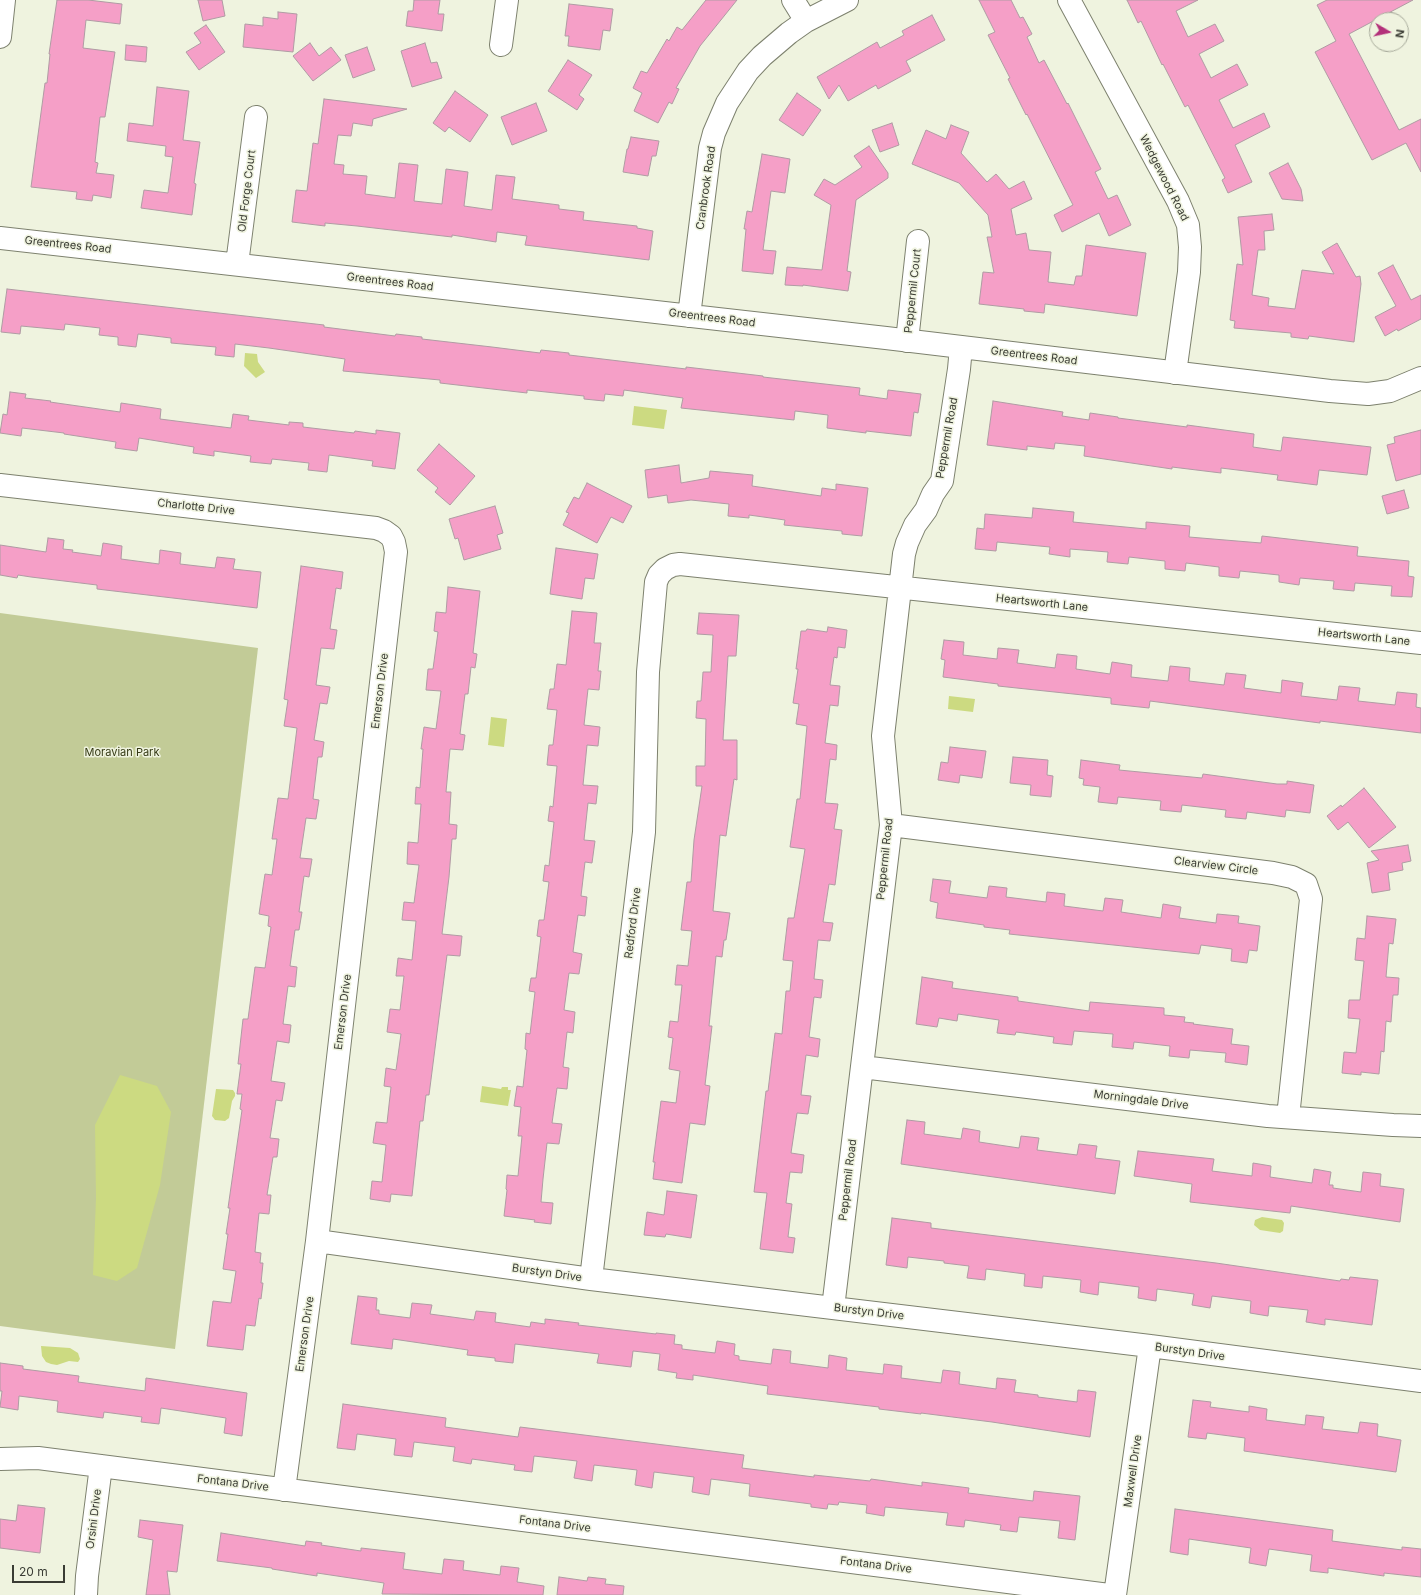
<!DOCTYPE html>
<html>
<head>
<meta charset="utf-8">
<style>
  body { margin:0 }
  #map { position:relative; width:1421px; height:1595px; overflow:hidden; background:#eff3df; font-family:Inter,sans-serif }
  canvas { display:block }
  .north { position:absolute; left:1369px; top:12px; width:40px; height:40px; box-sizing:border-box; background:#eff3df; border:1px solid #a7aa9b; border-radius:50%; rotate:99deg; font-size:11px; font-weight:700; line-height:16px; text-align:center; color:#3a3c34 }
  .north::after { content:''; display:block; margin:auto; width:14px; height:18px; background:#b3317a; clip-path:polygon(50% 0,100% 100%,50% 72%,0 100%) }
  .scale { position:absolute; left:12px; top:1565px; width:53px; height:18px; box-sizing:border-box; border:2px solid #3a3c34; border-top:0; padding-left:5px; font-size:12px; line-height:14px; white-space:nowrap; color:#3a3c34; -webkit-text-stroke:3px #eff3df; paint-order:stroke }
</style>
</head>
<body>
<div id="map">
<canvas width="1421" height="1595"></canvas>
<div class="north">N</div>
<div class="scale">20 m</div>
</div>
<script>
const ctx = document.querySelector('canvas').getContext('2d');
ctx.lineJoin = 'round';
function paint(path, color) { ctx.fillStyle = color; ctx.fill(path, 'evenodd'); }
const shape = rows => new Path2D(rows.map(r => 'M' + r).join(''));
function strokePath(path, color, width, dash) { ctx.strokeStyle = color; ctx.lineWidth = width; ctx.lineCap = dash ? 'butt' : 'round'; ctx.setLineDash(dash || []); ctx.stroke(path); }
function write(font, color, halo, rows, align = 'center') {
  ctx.font = font + ' Inter,sans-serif'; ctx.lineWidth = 3; ctx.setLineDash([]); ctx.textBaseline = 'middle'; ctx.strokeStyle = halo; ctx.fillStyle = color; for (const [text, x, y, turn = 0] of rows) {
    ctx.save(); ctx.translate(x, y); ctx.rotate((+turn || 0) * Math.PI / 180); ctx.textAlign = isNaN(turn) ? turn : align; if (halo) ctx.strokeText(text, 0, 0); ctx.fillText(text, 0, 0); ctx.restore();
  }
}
paint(shape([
  [0,613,258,648,175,1349,0,1326]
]), '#c2cb97');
paint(shape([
  [245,353,257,354,258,362,265,372,256,378,244,366],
  [634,406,667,410,664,429,632,425],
  [949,696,975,699,973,712,948,709],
  [491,717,507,719,504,747,488,745],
  [120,1075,157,1086,171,1112,160,1185,137,1268,117,1281,93,1275,96,1198,95,1125],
  [482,1086,501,1089,502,1087,508,1087,508,1090,511,1090,508,1106,480,1102],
  [216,1089,233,1090,235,1093,235,1096,232,1101,229,1118,225,1121,215,1120,212,1116],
  [1262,1217,1282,1220,1284,1223,1283,1231,1280,1233,1260,1230,1254,1225,1255,1220],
  [41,1346,70,1348,78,1353,80,1359,78,1362,69,1361,57,1365,51,1364,46,1362,42,1356]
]), '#ccda81');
const building = shape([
  [57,0,88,0,122,4,120,24,86,20,83,48,115,52,105,117,100,117,95,162,98,163,96,173,114,175,111,198,93,195,92,201,76,199,77,192,31,187,45,83,47,83,50,54,49,54,57,0],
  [198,0,222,0,225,16,203,21,198,0],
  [414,0,440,0,438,14,444,14,442,31,406,26,408,11,413,11,414,0],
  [706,0,737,0,700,46,676,88,679,89,672,104,669,102,658,123,634,111,642,93,633,88,641,71,647,73,667,39,669,41,677,27,682,30,706,0],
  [979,0,1011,0,1020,18,1023,17,1032,34,1027,37,1039,63,1044,60,1067,104,1068,103,1101,169,1095,172,1108,199,1117,195,1131,225,1109,236,1099,213,1062,232,1054,215,1073,205,1027,114,1026,115,1008,79,1010,78,988,35,995,32,979,0],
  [1127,0,1198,0,1176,11,1188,37,1215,24,1224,41,1199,54,1211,78,1237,64,1248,85,1219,100,1233,128,1264,113,1270,127,1235,145,1252,182,1228,193,1222,180,1225,178,1188,105,1185,107,1163,64,1162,65,1141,21,1138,23,1127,0],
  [1327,0,1413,0,1349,34,1399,130,1421,119,1421,172,1406,143,1372,160,1315,52,1336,41,1317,5,1327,0],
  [569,4,613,9,610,31,603,30,600,50,568,46,569,36,565,36,569,4],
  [278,12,297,14,293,52,243,47,245,24,263,26,263,17,278,19,278,12],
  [932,15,945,40,906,61,911,71,878,89,876,85,848,101,839,85,829,99,817,77,877,42,880,48,904,35,902,31,932,15],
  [206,25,225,52,199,70,186,52,201,43,194,33,206,25],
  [310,43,319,56,331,47,341,60,313,81,293,56,310,43],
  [425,43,431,63,437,62,442,78,412,87,401,51,425,43],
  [126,45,147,47,146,62,125,60,126,45],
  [367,47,375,70,353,78,345,55,367,47],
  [568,60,592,75,579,95,584,99,577,110,548,91,568,60],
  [157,87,189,91,183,140,200,142,194,183,196,184,192,215,141,208,144,190,168,193,173,157,165,156,166,146,127,141,129,123,153,126,157,87],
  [455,91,488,115,470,142,449,127,445,132,433,123,455,91],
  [797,93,821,110,803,136,779,120,797,93],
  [324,99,407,109,373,119,372,126,353,123,351,136,338,135,334,164,344,165,343,174,367,176,365,194,395,198,399,163,418,165,414,201,442,204,446,169,468,172,464,206,492,210,496,175,515,177,512,199,559,205,559,209,584,212,583,220,637,226,637,228,653,231,649,260,525,245,527,236,497,232,496,242,452,235,452,237,357,226,325,223,325,226,292,222,296,190,307,191,313,143,318,144,324,99],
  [536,103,547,131,512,145,501,117,536,103],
  [892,123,899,145,880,152,872,130,892,123],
  [951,125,969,132,961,153,987,182,996,174,1009,189,1024,181,1032,199,1011,209,1016,235,1026,233,1029,250,1051,252,1048,282,1074,285,1076,276,1082,276,1086,245,1146,253,1137,316,1045,304,1044,313,1024,311,1024,309,979,304,983,272,994,273,987,237,992,237,988,215,959,183,912,164,926,130,946,139,951,125],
  [631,137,659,141,656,156,652,156,648,176,623,172,627,149,628,149,631,137],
  [869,146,888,173,888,178,856,200,847,271,851,272,848,291,803,285,803,286,785,285,787,267,822,270,831,205,814,195,824,179,835,185,862,167,854,156,869,146],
  [762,154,790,159,785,193,771,191,763,250,776,251,773,274,742,271,746,229,744,229,747,211,752,212,762,154],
  [1288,163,1301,189,1303,201,1282,199,1269,173,1288,163],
  [1272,214,1274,230,1264,231,1265,250,1258,250,1252,295,1269,298,1268,306,1295,309,1302,270,1334,274,1322,252,1337,243,1356,277,1360,276,1361,284,1354,342,1309,336,1308,339,1291,337,1291,333,1234,328,1235,321,1230,320,1237,264,1243,265,1238,217,1272,214],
  [1393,265,1411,300,1421,295,1421,319,1398,331,1397,329,1385,336,1375,317,1396,306,1378,273,1393,265],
  [7,289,298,322,324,325,324,327,395,336,396,334,422,337,422,339,492,347,540,353,541,350,569,353,569,355,686,369,686,367,763,376,763,377,860,388,859,395,887,399,888,390,921,394,918,413,914,412,911,436,866,431,866,433,827,428,828,415,795,411,794,420,681,408,683,398,624,390,623,396,605,394,604,401,584,399,584,396,527,390,527,393,440,383,440,380,343,371,345,359,269,348,235,344,234,357,215,355,216,347,171,343,171,338,138,334,136,347,118,345,118,337,99,335,100,328,65,324,64,330,21,326,20,334,1,332,7,289],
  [10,392,26,394,25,398,51,401,50,402,120,412,121,403,161,409,160,419,231,428,233,414,249,416,248,420,289,425,289,422,303,423,303,427,354,433,355,431,376,434,376,430,400,433,395,469,372,466,373,461,329,455,327,472,308,470,309,463,272,459,271,464,250,462,251,456,214,451,214,456,193,453,194,447,139,438,137,451,115,448,116,442,64,434,64,433,22,428,21,436,0,433,3,414,7,415,10,392],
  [993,401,1063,412,1062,416,1089,420,1090,413,1118,417,1118,418,1187,427,1187,425,1254,434,1253,447,1281,451,1283,437,1371,447,1367,475,1319,470,1317,485,1277,480,1278,475,1221,468,1221,473,1172,467,1172,469,1084,456,1085,446,1055,443,1054,449,1027,446,1027,450,987,445,993,401],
  [1421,430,1421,474,1396,481,1387,445,1395,443,1394,437,1421,430],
  [439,444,475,476,450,505,435,492,438,488,417,470,439,444],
  [679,465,681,483,709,478,710,471,753,475,752,486,821,496,822,488,836,490,836,484,868,488,862,536,842,534,842,531,784,525,785,520,749,515,749,518,728,516,729,504,691,500,668,503,667,495,648,498,645,470,679,465],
  [587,483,632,506,623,523,611,517,597,543,563,525,569,513,566,512,574,497,579,499,587,483],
  [1404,490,1409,508,1387,514,1382,496,1404,490],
  [495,506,503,533,497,535,501,549,464,560,458,538,455,539,449,519,495,506],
  [1033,508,1074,512,1073,522,1146,529,1146,522,1190,526,1189,537,1261,543,1262,536,1358,547,1357,556,1409,561,1408,576,1414,577,1412,597,1391,596,1392,586,1355,583,1354,591,1333,589,1334,581,1300,578,1299,585,1279,582,1279,575,1240,571,1239,578,1219,576,1219,567,1186,563,1185,571,1165,569,1165,561,1129,557,1128,564,1107,562,1108,552,1070,549,1070,557,1049,554,1050,547,997,542,996,551,975,549,977,528,984,529,985,514,1032,518,1033,508],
  [48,538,64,540,63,549,73,550,72,552,101,556,103,543,122,546,121,559,159,564,160,550,181,553,180,564,215,568,217,557,235,559,233,569,261,572,257,608,97,589,97,585,31,577,18,575,17,578,0,575,0,545,46,552,48,538],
  [556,548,598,554,594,579,585,578,582,599,550,594,556,548],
  [301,566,343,572,341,589,336,588,330,629,337,630,334,649,321,648,316,685,330,687,327,704,320,703,314,740,324,742,322,757,318,757,313,799,319,800,316,819,306,818,300,858,312,859,309,877,304,876,299,912,302,912,299,930,295,930,290,966,297,967,295,987,288,986,283,1024,291,1025,289,1043,277,1041,271,1081,285,1083,282,1101,276,1100,270,1138,279,1139,277,1157,273,1157,267,1195,271,1195,269,1214,259,1213,255,1252,261,1253,260,1263,263,1263,261,1283,263,1283,261,1299,259,1298,255,1326,246,1325,243,1350,207,1346,213,1301,231,1303,236,1271,223,1269,228,1234,226,1234,230,1208,228,1208,242,1110,240,1109,242,1094,237,1094,241,1064,238,1064,243,1019,248,1019,255,967,265,968,271,927,268,926,269,916,259,914,265,874,272,875,277,839,272,839,278,798,288,799,297,728,284,726,288,700,284,699,301,566],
  [448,587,480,591,473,653,477,654,475,668,471,667,468,694,465,694,460,734,465,735,463,750,450,749,446,792,451,792,449,824,457,825,456,839,452,839,449,877,442,934,462,936,460,956,447,955,429,1095,426,1095,423,1121,420,1121,412,1196,391,1194,390,1202,370,1199,372,1181,382,1182,386,1145,373,1143,376,1122,387,1123,391,1087,384,1086,386,1068,396,1070,401,1034,387,1032,390,1009,400,1010,404,976,396,976,398,958,412,960,416,921,402,920,404,902,414,903,419,865,407,864,408,842,418,843,421,804,415,804,416,787,420,788,423,749,421,749,424,727,436,729,441,691,426,690,428,669,433,669,438,632,434,631,436,612,446,613,448,587],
  [572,611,597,613,594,643,601,643,598,671,601,671,599,690,588,689,584,725,600,727,598,746,587,745,583,785,598,786,596,804,588,803,584,840,595,841,592,863,585,862,581,896,587,897,585,916,578,915,573,952,582,954,579,974,569,973,564,1010,575,1012,573,1033,567,1032,563,1067,569,1068,567,1089,557,1088,552,1123,562,1124,559,1144,547,1143,543,1179,541,1202,553,1203,551,1224,534,1222,535,1220,504,1216,507,1190,506,1189,507,1175,518,1176,522,1136,518,1136,521,1107,514,1106,517,1086,523,1087,527,1050,525,1049,526,1033,530,1034,535,992,529,991,531,978,536,978,541,937,537,936,539,920,544,920,549,882,543,881,545,865,549,866,554,822,548,821,550,806,553,807,557,766,547,765,549,745,553,745,557,710,547,709,550,689,554,689,557,664,566,665,572,611],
  [699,613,739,615,736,656,728,656,723,740,737,740,737,780,734,779,726,836,720,835,713,911,730,913,726,940,724,940,722,957,716,956,709,1026,712,1026,705,1085,710,1086,705,1125,690,1123,682,1183,653,1179,655,1162,653,1162,661,1101,676,1103,680,1071,669,1069,673,1038,668,1037,670,1021,678,1022,682,985,675,985,677,965,688,966,692,931,681,930,687,882,691,882,694,840,702,786,696,786,696,766,705,766,706,719,696,718,697,701,701,701,703,672,711,672,713,635,697,634,699,613],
  [828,627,847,630,845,648,838,647,837,658,834,657,830,685,840,686,838,706,830,705,825,743,837,745,836,760,830,759,825,803,838,804,834,829,842,830,835,885,829,884,823,922,833,923,830,941,818,940,814,979,823,980,821,998,814,997,809,1037,820,1039,818,1057,806,1055,801,1095,811,1096,808,1114,797,1113,791,1153,804,1155,802,1173,790,1172,786,1203,792,1204,788,1237,795,1238,793,1253,760,1249,767,1193,754,1192,766,1091,768,1091,775,1033,782,1034,786,991,790,991,793,961,783,960,788,918,794,918,805,849,790,847,797,799,800,799,807,726,796,724,799,704,793,703,798,669,796,669,801,631,806,631,807,629,827,632,828,627],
  [944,640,964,642,963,655,997,659,998,648,1019,650,1017,663,1055,668,1057,654,1077,656,1076,669,1110,674,1112,662,1132,665,1131,677,1168,681,1170,666,1190,668,1189,681,1224,685,1226,673,1246,675,1244,688,1281,693,1282,680,1303,683,1301,696,1337,700,1339,686,1360,688,1358,701,1395,705,1397,692,1417,694,1416,707,1421,708,1421,733,1320,721,1320,723,1150,701,1149,708,1111,704,1111,698,998,686,998,684,943,677,945,660,941,659,944,640],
  [950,747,986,751,982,778,960,775,959,783,938,780,941,762,948,763,950,747],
  [1013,757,1048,760,1047,775,1053,776,1051,797,1030,795,1031,785,1010,783,1013,757],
  [1081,760,1120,765,1119,770,1202,778,1203,774,1277,784,1287,784,1287,781,1314,785,1310,813,1286,810,1285,817,1247,812,1246,819,1225,817,1226,810,1182,805,1181,812,1160,810,1161,801,1118,797,1117,804,1098,802,1100,787,1083,785,1084,779,1079,778,1081,760],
  [1364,788,1396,827,1369,848,1348,822,1338,830,1327,816,1341,805,1342,807,1364,788],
  [1408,845,1411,861,1402,863,1403,870,1388,873,1390,890,1372,893,1367,863,1379,860,1371,851,1408,845],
  [933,879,951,881,949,893,987,898,989,886,1007,888,1006,897,1046,902,1047,892,1065,894,1064,906,1103,911,1105,898,1123,900,1121,912,1161,918,1163,904,1181,907,1179,918,1216,923,1217,914,1239,916,1238,923,1260,926,1257,951,1249,950,1247,963,1231,961,1232,949,1201,945,1199,954,1009,934,1010,930,984,927,984,925,936,918,938,903,930,901,933,879],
  [1367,916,1396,919,1393,944,1389,943,1386,977,1399,978,1398,995,1393,995,1391,1022,1386,1021,1384,1052,1381,1051,1379,1074,1361,1072,1361,1075,1342,1073,1344,1052,1356,1053,1360,1019,1348,1018,1349,1000,1360,1000,1364,961,1355,960,1357,938,1365,939,1367,916],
  [922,977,953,982,952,988,1018,997,1018,1001,1089,1011,1090,1002,1164,1008,1164,1015,1185,1017,1184,1022,1194,1023,1193,1024,1233,1029,1231,1044,1249,1046,1247,1065,1225,1062,1226,1053,1190,1050,1189,1058,1169,1056,1170,1046,1134,1042,1133,1049,1112,1047,1113,1034,1074,1031,1072,1045,1053,1043,1054,1037,1016,1032,1015,1035,997,1033,999,1020,958,1014,957,1021,939,1018,937,1027,916,1024,922,977],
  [907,1120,925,1122,924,1134,961,1139,963,1128,980,1131,979,1142,1019,1148,1021,1136,1039,1138,1037,1150,1077,1155,1079,1144,1097,1146,1095,1158,1120,1161,1115,1194,901,1164,907,1120],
  [1138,1151,1214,1159,1212,1171,1252,1176,1253,1163,1271,1166,1270,1177,1312,1183,1314,1169,1331,1172,1329,1185,1333,1185,1333,1188,1361,1192,1363,1172,1381,1174,1380,1186,1404,1189,1400,1222,1291,1206,1290,1213,1190,1202,1192,1184,1134,1176,1138,1151],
  [667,1191,697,1195,691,1238,666,1234,665,1237,644,1235,647,1212,664,1215,667,1191],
  [892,1218,931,1223,931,1228,1216,1263,1340,1281,1341,1279,1349,1280,1350,1277,1378,1280,1372,1325,1325,1319,1325,1325,1306,1322,1308,1310,1269,1306,1268,1316,1250,1313,1251,1301,1212,1296,1210,1308,1192,1305,1194,1294,1157,1289,1156,1301,1138,1298,1139,1287,1099,1282,1098,1295,1080,1292,1081,1280,1043,1276,1042,1288,1024,1286,1025,1274,986,1269,985,1280,967,1278,969,1266,944,1263,944,1261,908,1257,907,1268,886,1265,892,1218],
  [358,1296,377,1298,376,1310,379,1310,379,1314,410,1318,412,1303,432,1305,430,1314,474,1320,476,1311,496,1313,495,1322,530,1327,531,1322,545,1324,545,1319,579,1323,578,1325,656,1334,656,1333,675,1335,674,1344,682,1345,682,1349,715,1353,717,1341,735,1344,734,1355,739,1356,739,1360,771,1364,773,1349,791,1351,790,1363,828,1368,829,1355,847,1358,846,1370,883,1374,884,1364,902,1366,901,1378,941,1383,943,1370,960,1372,959,1384,996,1389,997,1378,1016,1380,1014,1392,1038,1395,1038,1397,1077,1402,1078,1390,1096,1392,1090,1437,992,1422,921,1413,921,1414,879,1409,879,1407,767,1394,768,1386,693,1375,693,1380,676,1378,677,1373,658,1370,660,1354,633,1351,631,1367,597,1363,599,1354,515,1344,513,1363,495,1361,495,1358,467,1355,468,1350,393,1339,392,1349,351,1344,358,1296],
  [0,1363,23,1366,23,1369,79,1376,78,1382,145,1391,146,1378,247,1393,242,1436,224,1433,226,1418,161,1408,159,1424,141,1422,142,1417,104,1412,103,1418,57,1412,58,1401,19,1396,18,1410,0,1407,2,1391,0,1391,0,1363],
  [1193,1400,1211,1402,1210,1407,1249,1412,1249,1406,1267,1409,1266,1420,1305,1425,1306,1415,1324,1417,1322,1429,1358,1433,1360,1422,1378,1424,1377,1436,1401,1440,1396,1472,1244,1451,1245,1438,1207,1433,1206,1439,1188,1437,1193,1400],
  [343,1404,446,1418,445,1427,518,1437,520,1427,744,1455,742,1468,814,1477,814,1475,870,1481,871,1479,922,1486,922,1482,969,1488,968,1493,1033,1501,1034,1491,1080,1496,1075,1540,1058,1538,1060,1521,1019,1517,1017,1532,1000,1530,1001,1525,965,1520,964,1527,946,1525,948,1513,885,1507,884,1516,866,1513,867,1505,839,1502,838,1505,828,1504,827,1509,811,1507,811,1504,749,1496,750,1484,711,1479,709,1495,692,1492,694,1477,654,1472,652,1488,635,1485,637,1470,594,1465,592,1481,574,1478,577,1461,534,1456,532,1472,514,1470,515,1465,472,1459,471,1464,453,1461,455,1447,414,1442,412,1457,394,1455,396,1439,357,1434,355,1450,337,1448,343,1404],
  [18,1505,45,1508,40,1553,0,1548,0,1519,16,1521,18,1505],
  [1175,1509,1333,1530,1332,1541,1402,1550,1402,1547,1421,1549,1421,1577,1384,1573,1384,1576,1328,1568,1328,1573,1310,1571,1312,1555,1269,1549,1266,1566,1249,1563,1251,1548,1189,1539,1188,1555,1170,1552,1175,1509],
  [140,1520,183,1525,177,1572,167,1571,170,1595,146,1595,153,1540,138,1537,140,1520],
  [221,1533,305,1546,306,1541,322,1543,321,1545,361,1551,361,1548,405,1553,403,1569,442,1574,444,1559,464,1561,463,1570,500,1575,501,1566,519,1568,517,1582,544,1586,543,1595,382,1594,384,1583,317,1573,317,1576,272,1569,272,1568,217,1561,221,1533],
  [559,1577,587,1581,588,1577,606,1579,605,1584,624,1586,623,1595,557,1595,559,1577]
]);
paint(building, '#f59fc7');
strokePath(building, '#af9ba3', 1);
const minor = shape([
  [793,0,806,21],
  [1069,0,1178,201,1188,225,1190,247,1189,272,1175,373],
  [0,37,4,0],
  [501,45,507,0],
  [0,238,886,338,1330,391,1368,394,1390,391,1421,378],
  [237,264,256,117],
  [689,316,710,148,714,133,727,103,748,71,762,56,789,33,806,21,847,0],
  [907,341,918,241],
  [0,485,376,528,384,531,391,536,394,542,396,552,317,1241,284,1490],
  [891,825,1273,873,1292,877,1306,884,1311,899,1288,1117],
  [862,1067,1268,1116,1393,1125,1421,1126],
  [317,1241,591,1279,1150,1346,1421,1381],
  [591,1279,644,832,648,672,656,582,659,575,665,569,673,565,680,564,1421,643],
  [833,1308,891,825,883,736,904,554,907,543,915,525,926,510,933,494,942,481,959,369,961,347],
  [0,1459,38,1458,1109,1595],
  [86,1595,87,1576,101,1466],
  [1115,1595,1150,1346]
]);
strokePath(minor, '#7d816e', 24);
strokePath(minor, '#fff', 22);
write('11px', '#3a3c34', '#eff3df', [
  ["Wedgewood Road",1164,178,63],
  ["Cranbrook Road",706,188,-82],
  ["Old Forge Court",247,191,-83],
  ["Greentrees Road",68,245,6],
  ["Greentrees Road",390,282,7],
  ["Peppermil Court",913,291,-84],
  ["Greentrees Road",712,318,7],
  ["Greentrees Road",1034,356,7],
  ["Peppermil Road",947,438,-80],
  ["Charlotte Drive",196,507,6],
  ["Heartsworth Lane",1042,603,6],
  ["Heartsworth Lane",1364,637,6],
  ["Emerson Drive",380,691,-83],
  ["Peppermil Road",885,859,-84],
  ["Clearview Circle",1216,866,7],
  ["Redford Drive",633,923,-83],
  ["Emerson Drive",343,1012,-83],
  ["Morningdale Drive",1141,1100,7],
  ["Peppermil Road",848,1180,-83],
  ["Burstyn Drive",547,1273,8],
  ["Burstyn Drive",869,1312,7],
  ["Emerson Drive",305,1334,-82],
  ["Burstyn Drive",1190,1352,8],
  ["Maxwell Drive",1133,1471,-82],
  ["Fontana Drive",233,1483,7],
  ["Orsini Drive",94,1519,-83],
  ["Fontana Drive",555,1524,7],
  ["Fontana Drive",876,1565,7]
]);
write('11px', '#363b16', '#eff3df', [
  ["Moravian Park",122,753]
]);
</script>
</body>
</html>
